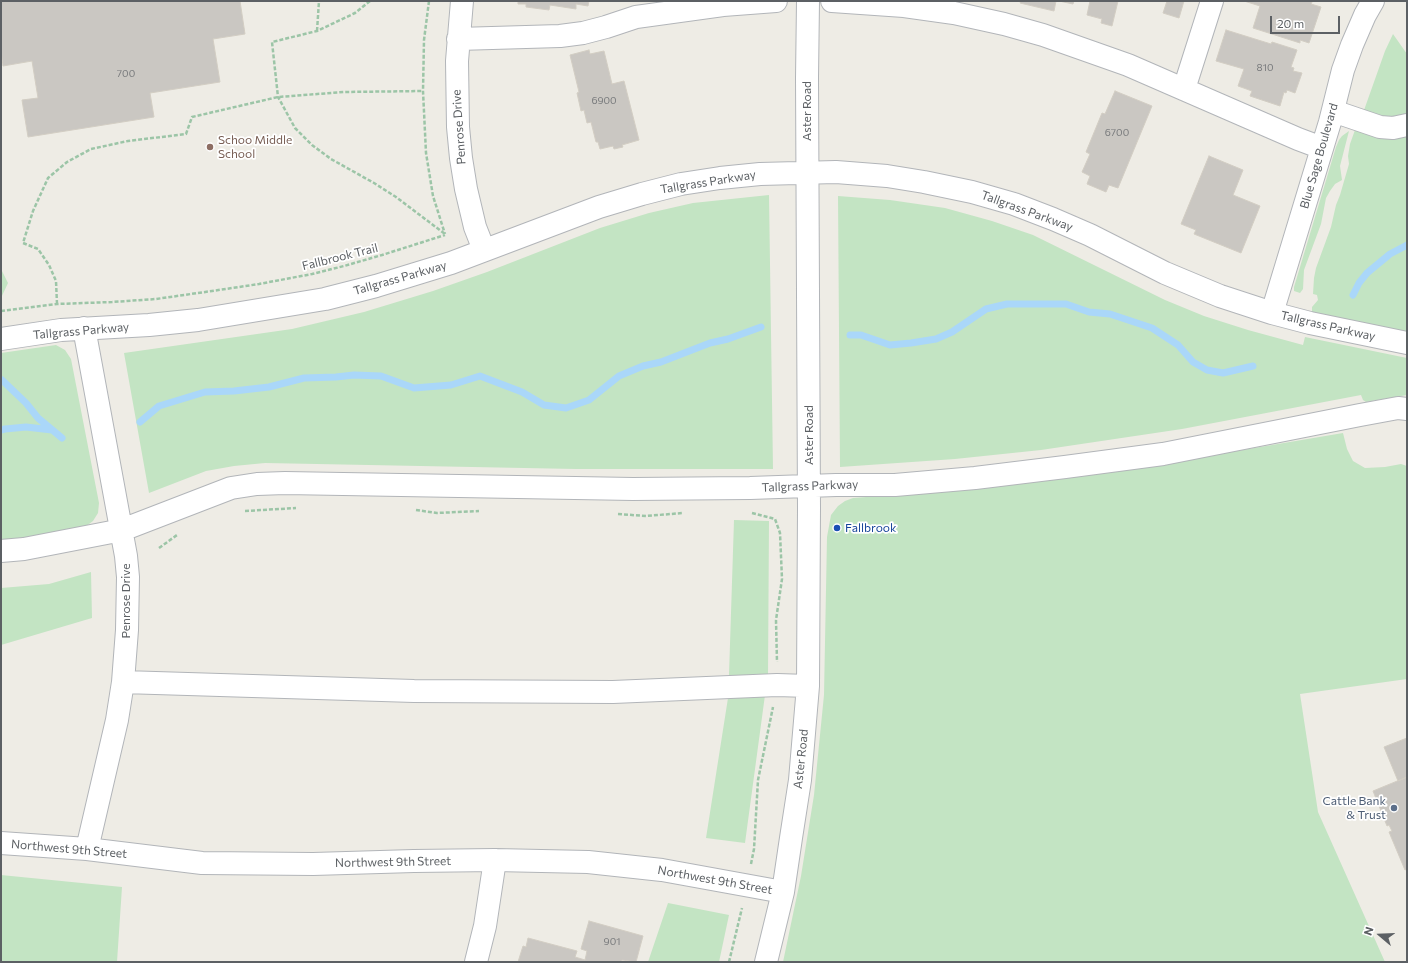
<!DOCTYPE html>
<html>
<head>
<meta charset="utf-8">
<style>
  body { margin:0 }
  #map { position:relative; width:1408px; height:963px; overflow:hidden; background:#eeece5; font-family:Commissioner,sans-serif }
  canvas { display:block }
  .frame { position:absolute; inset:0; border:2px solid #5c6064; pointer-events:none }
  .north { position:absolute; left:1360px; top:915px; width:40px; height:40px; -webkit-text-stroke:3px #fff; paint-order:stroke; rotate:289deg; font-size:11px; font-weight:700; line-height:16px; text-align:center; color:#5c6064 }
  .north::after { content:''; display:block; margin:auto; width:14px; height:18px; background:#5c6064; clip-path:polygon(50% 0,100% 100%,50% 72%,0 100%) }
  .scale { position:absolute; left:1270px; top:16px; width:70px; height:18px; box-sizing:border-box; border:2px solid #5c6064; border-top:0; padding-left:5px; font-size:12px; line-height:14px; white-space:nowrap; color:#5c6064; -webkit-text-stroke:3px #fff; paint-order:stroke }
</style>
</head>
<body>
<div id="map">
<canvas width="1408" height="963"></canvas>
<div class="frame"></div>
<div class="north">N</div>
<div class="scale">20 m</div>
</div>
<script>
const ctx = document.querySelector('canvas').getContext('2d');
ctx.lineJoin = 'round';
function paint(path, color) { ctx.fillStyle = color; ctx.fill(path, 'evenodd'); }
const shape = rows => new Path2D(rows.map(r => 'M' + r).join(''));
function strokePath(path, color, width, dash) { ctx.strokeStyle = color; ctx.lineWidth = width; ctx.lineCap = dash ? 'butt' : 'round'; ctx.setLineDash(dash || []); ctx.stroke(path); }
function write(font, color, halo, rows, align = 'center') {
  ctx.font = font + ' Commissioner,sans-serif'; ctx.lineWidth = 3.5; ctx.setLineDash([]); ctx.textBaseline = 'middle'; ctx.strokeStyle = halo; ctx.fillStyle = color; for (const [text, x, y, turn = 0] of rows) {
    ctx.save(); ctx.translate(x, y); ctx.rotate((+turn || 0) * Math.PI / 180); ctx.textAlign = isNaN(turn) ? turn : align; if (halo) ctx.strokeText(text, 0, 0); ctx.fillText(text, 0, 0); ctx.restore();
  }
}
paint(shape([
  [1393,34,1407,54,1407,334,1312,314,1312,307,1318,300,1317,295,1313,294,1314,278,1316,268,1331,227,1336,205,1340,195,1349,164,1348,156,1350,144,1355,130,1363,113,1385,51],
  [1349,131,1340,166,1342,180,1335,184,1330,191,1326,198,1321,224,1304,270,1303,289,1300,293,1294,291,1294,287,1336,147,1339,140,1342,136],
  [769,195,773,469,576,469,265,463,234,466,206,471,149,493,124,353,292,329,364,312,433,291,487,272,600,228,649,213,693,203],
  [838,196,890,200,945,208,992,221,1033,235,1165,300,1204,316,1248,330,1303,345,1305,337,1407,358,1407,395,1366,402,1363,400,1361,395,1182,429,1041,450,955,459,840,467],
  [1,269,8,283,1,298],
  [56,345,65,350,71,359,99,503,98,513,93,521,85,527,18,539,1,540,1,353],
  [1343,433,1347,449,1353,461,1365,468,1385,467,1401,464,1407,466,1407,679,1300,694,1318,812,1385,962,783,962,801,876,814,795,824,695,827,537,831,515,838,506,845,501,853,498,960,490,1130,469],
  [734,520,769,521,768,675,729,675],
  [91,572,92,618,1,645,1,588,49,584],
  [765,695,745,843,706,838,728,698],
  [1,875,122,887,117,962,1,962],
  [668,903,729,915,719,962,648,962]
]), '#c3e4c3');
strokePath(shape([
  [1353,295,1359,283,1367,273,1390,254,1407,245],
  [850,335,861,335,890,345,911,343,936,339,952,332,986,309,1007,304,1066,304,1089,312,1110,314,1152,328,1178,345,1193,362,1207,370,1223,373,1253,366],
  [2,380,26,403,38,418,62,438],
  [140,422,159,406,205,392,234,391,269,387,304,378,336,377,354,375,381,376,414,388,451,385,480,376,522,392,544,405,566,408,589,400,619,376,643,366,661,362,710,343,728,339,761,327],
  [1,430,5,429,26,427,52,430]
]), '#aad7f9', 7);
const building = shape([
  [1,1,240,1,245,34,213,39,220,82,150,93,154,117,28,137,22,100,38,98,32,61,3,66,1,52,1,1],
  [518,1,589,1,588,6,576,4,576,9,550,5,549,10,526,7,526,4,518,4,518,1],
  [1021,1,1056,1,1054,11,1020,3,1021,1],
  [1059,1,1074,1,1073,4,1059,1],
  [1090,1,1118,1,1112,26,1101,23,1102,19,1087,15,1090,1],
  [1167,1,1184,1,1179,18,1163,13,1167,1],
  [1244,1,1309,1,1312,2,1311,4,1321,7,1309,43,1300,40,1300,43,1253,28,1260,6,1244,1],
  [1226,30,1271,44,1272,42,1297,50,1291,67,1294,68,1293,71,1302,73,1295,93,1287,90,1286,93,1284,92,1280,106,1250,96,1252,91,1238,86,1244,69,1216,61,1226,30],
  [589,50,590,54,604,51,612,84,624,81,639,140,622,145,623,147,614,149,613,146,600,149,598,142,596,142,591,122,587,123,584,110,581,111,577,93,579,92,570,55,589,50],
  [1115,91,1152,106,1118,188,1109,185,1106,192,1087,184,1090,176,1082,172,1090,154,1086,152,1102,113,1105,114,1115,91],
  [1209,156,1243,170,1233,195,1260,206,1241,253,1194,234,1196,230,1181,224,1209,156],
  [1407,738,1407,777,1398,781,1384,747,1407,738],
  [1407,777,1407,869,1405,870,1389,832,1392,831,1389,825,1387,826,1373,791,1407,777],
  [589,921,643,936,636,962,622,960,621,962,518,962,523,946,526,947,528,938,577,951,575,957,585,960,587,951,581,949,589,921]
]);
paint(building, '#cac7c2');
strokePath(building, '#d2cdc3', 1);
const minor = shape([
  [462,1,457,61,458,127,461,158,466,189,475,227,484,250],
  [832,1,904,6,954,13,1004,24,1043,35,1128,65,1298,139,1322,148],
  [458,39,560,36,583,33,606,27,636,17,723,5,776,1],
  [1184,89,1212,1],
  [1333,111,1380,127,1393,128,1407,125],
  [1272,313,1330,122,1343,70,1352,45,1365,15,1373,1],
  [84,328,126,556,128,577,127,630,123,682,117,720,87,849],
  [1,339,61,330,149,325,198,320,325,299,376,286,451,263,599,207,642,194,681,184,720,178,760,174,836,172,887,176,924,182,972,192,1014,204,1053,219,1090,235,1165,273,1220,296,1272,313,1310,323,1407,343],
  [1,551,24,549,122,530,231,488,257,484,285,483,633,489,750,488,836,485,895,485,975,478,1065,467,1163,454,1360,415,1398,408,1407,409],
  [123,682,414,691,613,692,777,685,808,686],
  [1,843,87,849,202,863,313,864,414,861,495,860,588,862,662,870,783,892],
  [476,962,485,926,495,860],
  [766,962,783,892,791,838,800,780,808,686,809,508,807,78,808,1]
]);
strokePath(minor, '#b2b5b9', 24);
strokePath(shape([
  [370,1,355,13,317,31,272,42,278,97,295,128,312,145,331,159,374,183,396,197,445,234],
  [429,1,424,40,423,91,426,153,433,196,445,234],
  [317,31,319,1],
  [57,304,56,281,49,265,38,249,23,243,33,211,48,178,67,162,91,149,128,141,186,134,192,117,278,97,344,92,423,91],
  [1,311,57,304,112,302,156,299,212,291,259,284,312,274,344,266,382,255,445,235],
  [416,510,437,513,479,511],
  [245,511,296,508],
  [752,513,775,519,780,533,782,579,776,620,777,662],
  [618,514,646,516,683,513],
  [159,548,177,535],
  [751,864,754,849,758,780,773,707],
  [729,962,742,908]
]), '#9cc5a7', 2.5, [4, 2]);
strokePath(minor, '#fff', 22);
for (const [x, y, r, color] of [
  [210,147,4,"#8d6e63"],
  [837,528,4,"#1a4fb4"],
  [1394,808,4,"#5c6f8a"]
]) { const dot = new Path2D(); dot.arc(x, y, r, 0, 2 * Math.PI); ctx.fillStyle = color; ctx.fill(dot); strokePath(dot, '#fff', 1.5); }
write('10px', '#787a7c', null, [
  ["810",1265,68],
  ["700",126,74],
  ["6900",604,101],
  ["6700",1117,133],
  ["901",612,942]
]);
write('12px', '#5c6064', '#fff', [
  ["Aster Road",807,111,-90],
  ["Penrose Drive",459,127,-94],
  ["Blue Sage Boulevard",1319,156,-74],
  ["Tallgrass Parkway",708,182,-9],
  ["Tallgrass Parkway",1027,211,20],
  ["Fallbrook Trail",340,257,-14],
  ["Tallgrass Parkway",400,278,-16],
  ["Tallgrass Parkway",1328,326,13],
  ["Tallgrass Parkway",81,331,-5],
  ["Aster Road",809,435,-90],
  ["Tallgrass Parkway",810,486,-2],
  ["Penrose Drive",126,601,-90],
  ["Aster Road",801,759,-84],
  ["Northwest 9th Street",69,849,5],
  ["Northwest 9th Street",393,862,-1],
  ["Northwest 9th Street",715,880,10]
]);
write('12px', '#785e54', '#fff', [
  ["Schoo Middle",218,140],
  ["School",218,154]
], 'left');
write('12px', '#164399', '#fff', [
  ["Fallbrook",845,528]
], 'left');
write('12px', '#4e5e75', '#fff', [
  ["Cattle Bank",1386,801],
  ["& Trust",1386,815]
], 'right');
</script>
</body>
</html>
